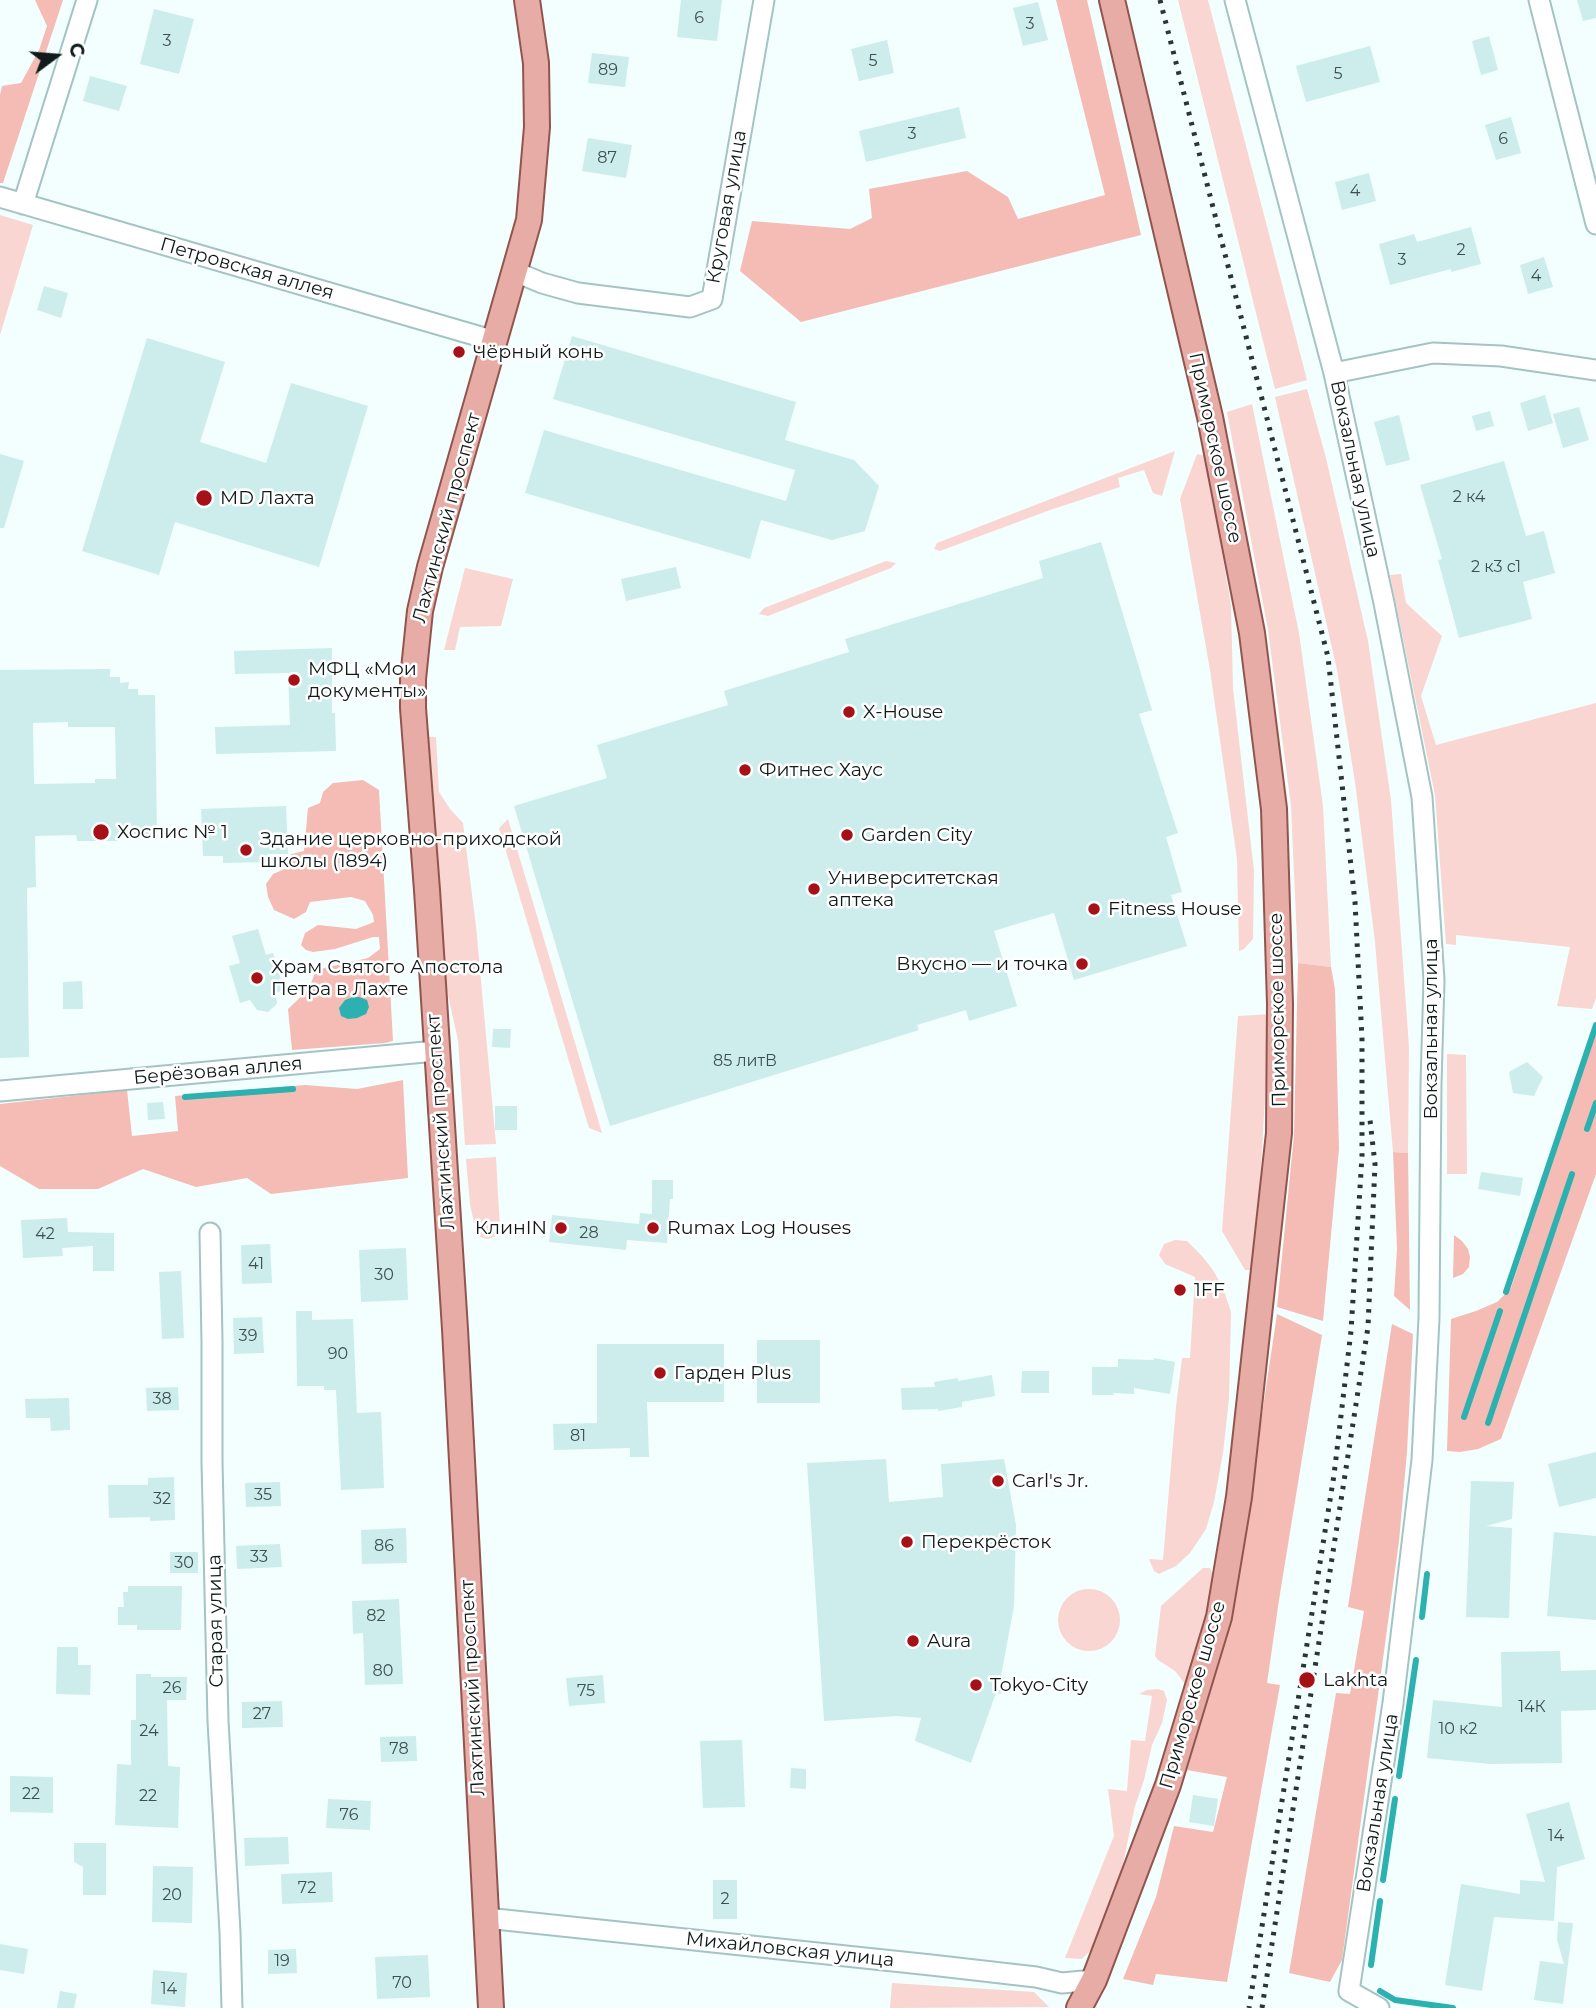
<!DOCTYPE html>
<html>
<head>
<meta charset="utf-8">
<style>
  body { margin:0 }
  #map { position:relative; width:1596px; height:2008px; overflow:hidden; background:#f2fffe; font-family:Montserrat,sans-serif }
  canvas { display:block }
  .north { position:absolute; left:21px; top:21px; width:70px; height:70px; -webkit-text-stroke:5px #fff; paint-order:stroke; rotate:74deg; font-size:19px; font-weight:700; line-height:28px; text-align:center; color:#0f1b1a }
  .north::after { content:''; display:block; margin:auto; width:24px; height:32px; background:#0f1b1a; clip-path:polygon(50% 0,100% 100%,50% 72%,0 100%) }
</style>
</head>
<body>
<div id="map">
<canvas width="1596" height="2008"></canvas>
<div class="north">С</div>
</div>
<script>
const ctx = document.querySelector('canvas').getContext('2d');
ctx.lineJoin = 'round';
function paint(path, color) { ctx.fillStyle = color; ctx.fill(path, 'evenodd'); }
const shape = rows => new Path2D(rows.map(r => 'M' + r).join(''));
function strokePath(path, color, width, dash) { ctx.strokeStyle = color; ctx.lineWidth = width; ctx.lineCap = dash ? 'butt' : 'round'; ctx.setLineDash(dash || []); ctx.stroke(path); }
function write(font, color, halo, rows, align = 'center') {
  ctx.font = font + ' Montserrat,sans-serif'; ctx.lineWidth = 5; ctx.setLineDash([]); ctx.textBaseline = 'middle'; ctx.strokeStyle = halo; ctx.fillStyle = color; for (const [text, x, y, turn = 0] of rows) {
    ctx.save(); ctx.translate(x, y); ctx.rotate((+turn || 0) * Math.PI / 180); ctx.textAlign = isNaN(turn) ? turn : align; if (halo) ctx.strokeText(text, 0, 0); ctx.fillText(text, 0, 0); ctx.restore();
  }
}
paint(shape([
  [1178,0,1208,0,1307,380,1275,389],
  [0,215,33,225,0,335],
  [1307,389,1326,458,1368,641,1391,800,1409,1047,1408,1153,1393,1152,1375,942,1355,782,1337,670,1275,397],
  [1252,404,1299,633,1323,806,1331,967,1298,963,1291,806,1268,630,1227,412],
  [1175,451,1162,496,1153,493,1144,470,1118,478,1120,487,1050,510,940,551,934,549,937,543],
  [1197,454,1206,456,1231,606,1233,688,1254,871,1253,939,1244,949,1239,951,1237,859,1210,670,1180,499],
  [886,561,896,563,891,568,768,616,759,614,764,608],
  [465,568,513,579,501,626,460,627,455,650,444,650],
  [1401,574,1406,603,1442,636,1421,696,1436,745,1596,703,1596,998,1592,1009,1557,1006,1570,947,1456,935,1456,945,1446,944,1435,795,1390,575],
  [426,737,436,737,439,792,450,809,463,823,476,926,496,1144,465,1145,458,1040,443,973],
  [508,819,602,1133,589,1128,499,828],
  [1270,1014,1255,1265,1252,1270,1245,1270,1222,1231,1238,1016],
  [1447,1054,1466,1055,1467,1174,1447,1174],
  [496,1157,500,1230,496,1236,488,1239,480,1237,474,1223,470,1204,466,1159],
  [1175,1240,1187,1241,1201,1255,1213,1270,1223,1288,1231,1312,1229,1399,1223,1453,1214,1502,1206,1529,1190,1553,1176,1566,1159,1574,1154,1571,1149,1559,1163,1560,1176,1407,1182,1358,1190,1358,1195,1277,1165,1264,1159,1255,1164,1244],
  [1203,1568,1210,1568,1213,1575,1214,1591,1188,1682,1186,1685,1175,1671,1158,1660,1155,1656,1161,1606],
  '1058 1620a31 31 0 1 1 62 0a31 31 0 1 1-62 0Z',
  [1158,1689,1164,1691,1167,1700,1162,1723,1152,1745,1144,1780,1135,1806,1119,1883,1092,1949,1082,1959,1065,1958,1114,1836,1108,1789,1127,1791,1131,1740,1145,1741,1152,1696,1139,1694,1147,1690],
  [892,1983,1034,1992,1049,2007,890,2008]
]), '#f9d6d1');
paint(shape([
  [35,0,63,0,3,183,0,183,0,95,2,86,21,83,39,50,47,26],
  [1056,0,1087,0,1141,235,801,322,740,271,752,221,850,229,872,218,869,189,967,171,1008,197,1018,219,1105,195],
  [363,780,379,790,393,1041,385,1043,292,1050,288,1009,309,989,316,970,368,958,380,949,379,937,373,937,335,949,313,952,306,950,301,945,305,933,318,925,356,929,374,922,373,915,365,901,351,897,310,902,306,912,294,919,274,910,268,897,266,884,273,874,287,868,291,854,304,851,308,808,320,803,323,792,333,783],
  [1298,963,1331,967,1335,989,1339,1149,1323,1321,1277,1307,1294,1135],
  [1596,1026,1596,1174,1501,1439,1478,1449,1460,1452,1447,1451,1451,1319,1476,1311,1497,1302,1511,1288],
  [403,1080,408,1178,271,1194,247,1178,196,1187,143,1169,98,1189,39,1189,0,1166,0,1104,127,1090,132,1136,178,1131,175,1096,305,1085,357,1089],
  [1393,1152,1408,1153,1410,1310,1394,1296,1397,1249],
  [1454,1235,1462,1241,1468,1249,1470,1257,1469,1267,1463,1274,1453,1278],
  [1277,1314,1322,1335,1279,1600,1267,1683,1280,1685,1227,1982,1156,1974,1153,1985,1123,1979,1156,1897,1174,1826,1213,1832,1227,1777,1187,1770,1224,1646,1234,1603],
  [1392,1324,1413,1334,1407,1452,1399,1541,1342,1960,1330,1982,1289,1973,1336,1693,1350,1694,1364,1611,1348,1607]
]), '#f4bcb5');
paint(shape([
  [353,997,359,997,367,1000,369,1007,366,1014,357,1018,348,1019,341,1016,339,1008,345,1000]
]), '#2cb1b0');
strokePath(shape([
  [185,1097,293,1089],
  [1587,1129,1596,1103],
  [1506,1292,1596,1025],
  [1464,1417,1500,1311],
  [1488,1423,1572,1174],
  [1422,1617,1427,1574],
  [1399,1776,1416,1660],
  [1383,1880,1395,1799],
  [1371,1965,1380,1901],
  [1380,1991,1395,2000,1453,2008]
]), '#2cb1b0', 6);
paint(shape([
  [681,0,722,0,717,41,677,37],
  [1577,0,1596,0,1596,18,1583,21],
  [1038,2,1048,40,1023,46,1013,8],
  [154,9,194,19,179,74,140,64],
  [1489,36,1498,70,1481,75,1472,41],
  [887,40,894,73,859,81,851,49],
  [1370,46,1380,82,1306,102,1296,66],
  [592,53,629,57,625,87,588,83],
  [90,76,127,86,119,111,83,101],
  [959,107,966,138,866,162,859,131],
  [1511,117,1521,153,1496,160,1485,125],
  [588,138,632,145,626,178,582,171],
  [1369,173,1376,201,1342,210,1335,182],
  [1471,227,1481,264,1451,272,1451,269,1390,285,1379,244,1414,234,1417,242],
  [1544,257,1553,287,1528,294,1520,265],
  [44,286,68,293,61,318,37,310],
  [572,336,796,402,785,440,854,460,879,486,865,531,832,540,761,520,750,559,525,493,544,430,786,501,795,470,553,399],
  [147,338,225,362,200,442,266,463,291,383,368,406,319,567,175,522,159,575,82,551],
  [1545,395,1553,423,1528,431,1520,403],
  [1579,407,1589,440,1563,448,1553,414],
  [1490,411,1494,426,1476,431,1472,416],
  [1399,415,1410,460,1386,466,1374,422],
  [0,454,24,461,4,528,0,528],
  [1504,461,1526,536,1544,531,1555,573,1523,582,1532,619,1459,638,1438,560,1442,559,1420,485],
  [1101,542,1152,710,1139,714,1178,833,1166,837,1182,892,1171,895,1187,946,1074,980,1054,913,1013,925,994,931,1017,1006,969,1021,966,1010,917,1025,919,1030,610,1126,514,806,607,778,597,745,728,705,724,691,849,652,845,639,1043,578,1039,561],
  [676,567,681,588,626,601,621,579],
  [332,648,332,713,335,713,336,751,216,754,215,727,290,725,288,673,235,674,234,651],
  [110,669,110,677,120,677,120,683,129,682,128,689,138,689,138,695,155,695,157,834,118,835,118,841,77,841,76,835,35,836,36,887,27,888,29,1057,0,1058,0,670],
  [68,722,68,727,115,727,116,779,95,779,95,783,34,784,33,723],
  [286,806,288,854,269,854,269,862,223,863,223,856,203,856,201,809],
  [258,929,266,955,273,953,284,990,276,993,277,1004,268,1012,257,1010,250,1000,240,1003,229,966,240,963,232,936],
  [82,981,83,1009,63,1009,63,982],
  [493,1029,511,1029,510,1048,492,1047],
  [1527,1062,1543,1077,1534,1096,1513,1093,1509,1072],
  [163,1102,165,1119,148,1120,147,1103],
  [495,1106,517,1106,517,1130,495,1130],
  [1481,1172,1523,1178,1520,1196,1478,1189],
  [652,1180,673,1180,673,1199,670,1199,667,1243,627,1240,626,1250,549,1242,552,1215,639,1224,640,1213,652,1214],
  [67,1218,68,1232,114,1233,114,1271,93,1271,93,1246,62,1248,63,1256,23,1258,21,1220],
  [270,1244,272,1283,242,1284,241,1245],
  [406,1248,408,1300,361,1302,359,1250],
  [181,1271,184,1338,162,1339,159,1272],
  [296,1311,312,1311,312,1320,353,1319,357,1413,381,1412,384,1488,341,1490,336,1390,324,1390,324,1386,297,1386],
  [262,1317,264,1353,234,1354,233,1318],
  [757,1340,820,1340,820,1403,757,1403],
  [597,1344,724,1344,724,1402,647,1402,649,1457,630,1457,630,1448,554,1450,553,1424,597,1423],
  [1154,1358,1175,1362,1170,1394,1134,1388,1134,1394,1113,1393,1114,1395,1092,1395,1092,1367,1118,1367,1118,1359,1154,1360],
  [1022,1371,1049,1371,1049,1393,1021,1393],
  [992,1375,995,1396,962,1402,962,1407,938,1411,938,1409,902,1410,901,1388,935,1387,934,1382,958,1378,958,1381],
  [178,1387,179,1410,147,1411,146,1388],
  [69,1398,70,1430,51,1431,50,1418,26,1418,25,1399],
  [1596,1452,1596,1498,1559,1507,1548,1464],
  [886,1459,889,1502,943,1497,941,1464,1004,1459,1016,1525,1014,1606,1001,1676,1005,1677,1001,1694,996,1693,971,1763,915,1741,921,1718,897,1716,824,1721,807,1463],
  [174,1477,175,1520,150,1521,150,1517,109,1518,108,1485,148,1485,148,1478],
  [1471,1481,1514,1482,1512,1519,1486,1526,1512,1528,1509,1618,1466,1617],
  [280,1482,281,1506,246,1507,245,1483],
  [406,1528,407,1563,362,1564,361,1530],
  [1554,1532,1596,1536,1596,1620,1547,1616],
  [280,1544,282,1567,237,1569,236,1546],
  [170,1552,198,1552,198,1573,170,1573],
  [128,1586,182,1586,181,1630,137,1630,137,1625,118,1625,118,1607,124,1607,123,1592,128,1592],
  [399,1599,403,1684,365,1685,363,1633,353,1634,352,1601],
  [57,1647,78,1647,78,1665,91,1665,90,1695,56,1694],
  [1560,1651,1561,1671,1596,1670,1596,1710,1561,1711,1562,1763,1491,1764,1427,1758,1433,1700,1502,1707,1501,1652],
  [136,1674,151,1674,151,1677,187,1677,186,1700,167,1700,168,1766,180,1767,178,1828,115,1825,117,1764,131,1765,131,1720,136,1720],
  [603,1675,605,1703,569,1706,566,1678],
  [282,1701,283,1727,242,1728,242,1702],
  [416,1736,417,1761,381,1762,380,1737],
  [742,1740,745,1807,703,1808,700,1741],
  [791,1768,806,1769,806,1789,790,1788],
  [10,1776,53,1777,53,1813,10,1812],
  [1193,1795,1218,1799,1214,1826,1189,1822],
  [328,1799,371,1801,370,1830,326,1828],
  [1569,1802,1585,1859,1557,1867,1554,1921,1494,1917,1482,1991,1445,1985,1461,1884,1520,1894,1520,1880,1545,1882,1526,1814],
  [288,1837,289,1864,245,1866,244,1838],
  [74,1843,106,1843,106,1895,83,1895,83,1867,74,1862],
  [153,1866,193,1867,192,1923,152,1922],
  [332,1872,333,1902,282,1904,281,1874],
  [713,1880,737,1880,737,1919,713,1919],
  [1558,1922,1573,1923,1563,2004,1534,2000,1540,1961,1564,1964,1557,1940],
  [0,1944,28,1949,24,1974,0,1970],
  [296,1949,297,1973,268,1974,268,1950],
  [428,1955,430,1997,377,1999,375,1957],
  [153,1970,187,1973,185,2007,151,2004],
  [60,1991,77,1994,74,2008,57,2008]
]), '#ccedec');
const minor = shape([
  [1235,0,1334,373,1384,603,1422,797,1434,980,1431,1084,1429,1318,1422,1460,1393,1703,1349,1991,1379,2008],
  [1539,0,1596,224],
  [0,197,495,341],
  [23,204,87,0],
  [516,272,542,283,578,293,690,307,712,299,764,0],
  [1334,373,1433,353,1501,356,1596,370],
  [0,1091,436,1051],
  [210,1233,212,1342,212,1462,218,1721,230,1932,232,2008],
  [486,1918,931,1965,1036,1977,1062,1983,1094,1980]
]);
const major = shape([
  [491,2008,455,1329,427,890,413,708,413,679,420,611,430,567,529,220,537,127,536,63,527,0],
  [1079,2008,1094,1980,1168,1785,1219,1617,1239,1497,1279,1133,1280,1004,1274,809,1252,633,1210,417,1112,0]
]);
strokePath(minor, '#a4c4c3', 23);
strokePath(major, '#91554e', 28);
strokePath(minor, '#fff', 19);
strokePath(major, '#e7aca6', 24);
strokePath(shape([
  [1160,0,1328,657,1355,902,1362,1039,1362,1156,1351,1331,1334,1475,1249,2008],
  [1262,2008,1368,1327,1375,1164,1370,1120]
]), '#293534', 5, [3.5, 7]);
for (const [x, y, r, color] of [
  [459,352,7,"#a61017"],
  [204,498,9,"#a61017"],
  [294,680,7,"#a61017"],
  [849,712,7,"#a61017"],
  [745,770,7,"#a61017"],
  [101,832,9,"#a61017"],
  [847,835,7,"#a61017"],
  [246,850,7,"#a61017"],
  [814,889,7,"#a61017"],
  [1094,909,7,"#a61017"],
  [1082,964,7,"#a61017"],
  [257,978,7,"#a61017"],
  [561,1228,7,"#a61017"],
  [653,1228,7,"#a61017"],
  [1180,1290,7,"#a61017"],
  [660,1373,7,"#a61017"],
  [998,1481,7,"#a61017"],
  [907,1542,7,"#a61017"],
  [913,1641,7,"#a61017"],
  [1307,1680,9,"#a61017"],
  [976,1685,7,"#a61017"]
]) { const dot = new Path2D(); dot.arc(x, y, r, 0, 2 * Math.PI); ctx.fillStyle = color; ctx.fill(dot); strokePath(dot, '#fff', 2.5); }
write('16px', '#3e504e', null, [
  ["6",699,18],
  ["3",1030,24],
  ["3",167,41],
  ["5",873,61],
  ["89",608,70],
  ["5",1338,74],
  ["3",912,134],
  ["6",1503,139],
  ["87",607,158],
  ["4",1355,191],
  ["2",1461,250],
  ["3",1402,260],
  ["4",1536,276],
  ["2 к4",1469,497],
  ["2 к3 с1",1496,567],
  ["85 литВ",745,1061],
  ["28",589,1233],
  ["42",45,1234],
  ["41",256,1264],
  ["30",384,1275],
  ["39",248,1336],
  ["90",338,1354],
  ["38",162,1399],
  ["81",578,1436],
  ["35",263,1495],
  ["32",162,1499],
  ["86",384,1546],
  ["33",259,1557],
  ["30",184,1563],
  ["82",376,1616],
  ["80",383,1671],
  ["26",172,1688],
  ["75",586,1691],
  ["14К",1532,1707],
  ["27",262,1714],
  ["10 к2",1458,1729],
  ["24",149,1731],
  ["78",399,1749],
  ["22",31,1794],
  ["22",148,1796],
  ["76",349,1815],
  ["14",1556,1836],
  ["72",307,1888],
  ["20",172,1895],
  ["2",725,1899],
  ["19",282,1961],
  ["70",402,1983],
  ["14",169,1989]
]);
write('19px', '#0f1b1a', '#fff', [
  ["Круговая улица",727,207,-80],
  ["Петровская аллея",247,269,16],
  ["Приморское шоссе",1215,448,78],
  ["Вокзальная улица",1355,469,78],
  ["Лахтинский проспект",447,518,-75],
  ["Приморское шоссе",1278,1010,-91],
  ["Вокзальная улица",1431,1029,-90],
  ["Берёзовая аллея",218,1071,-5],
  ["Лахтинский проспект",441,1122,-94],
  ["Старая улица",216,1621,-91],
  ["Лахтинский проспект",473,1688,-93],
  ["Приморское шоссе",1193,1695,-74],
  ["Вокзальная улица",1378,1803,-81],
  ["Михайловская улица",790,1950,6]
]);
write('19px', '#0f1b1a', '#fff', [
  ["Чёрный конь",473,352],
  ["MD Лахта",220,498],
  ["МФЦ «Мои",308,669],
  ["документы»",308,691],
  ["X-House",863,712],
  ["Фитнес Хаус",759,770],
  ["Хоспис № 1",117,832],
  ["Garden City",861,835],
  ["Здание церковно-приходской",260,839],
  ["школы (1894)",260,861],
  ["Университетская",828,878],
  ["аптека",828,900],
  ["Fitness House",1108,909],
  ["Вкусно — и точка",1068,964,"right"],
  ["Храм Святого Апостола",271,967],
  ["Петра в Лахте",271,989],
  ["КлинIN",547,1228,"right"],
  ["Rumax Log Houses",667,1228],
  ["1FF",1194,1290],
  ["Гарден Plus",674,1373],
  ["Carl's Jr.",1012,1481],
  ["Перекрёсток",921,1542],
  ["Aura",927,1641],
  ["Lakhta",1323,1680],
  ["Tokyo-City",990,1685]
], 'left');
</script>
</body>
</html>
